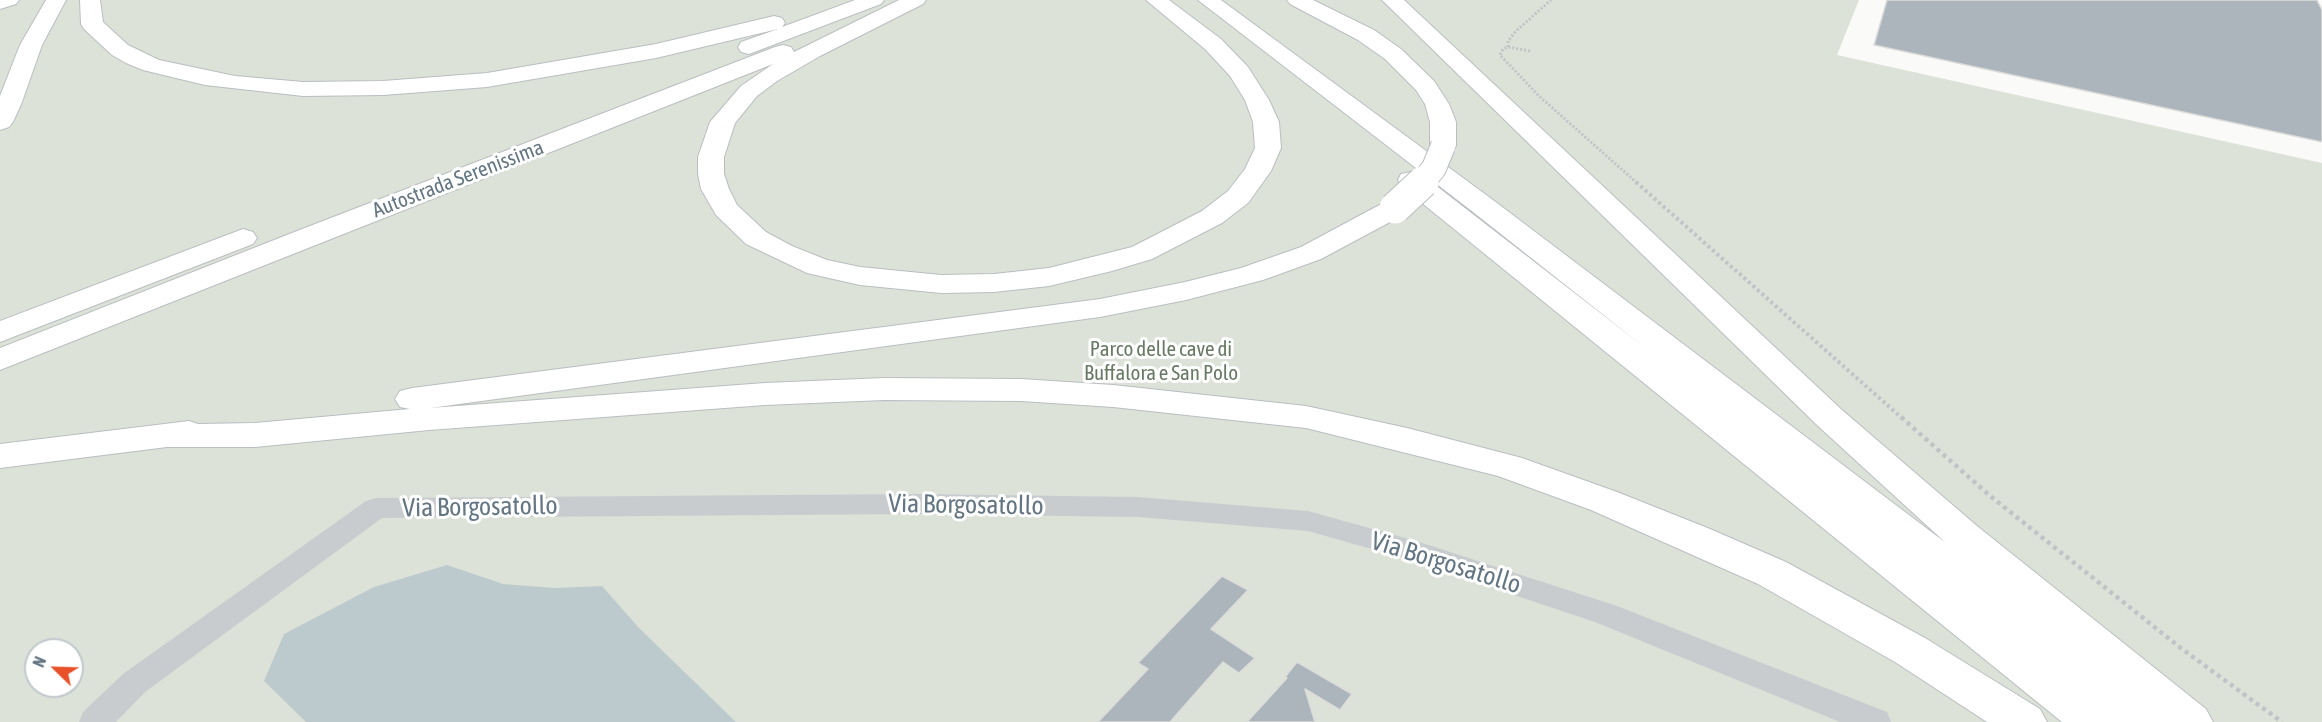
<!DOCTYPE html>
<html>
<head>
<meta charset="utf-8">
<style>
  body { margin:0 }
  #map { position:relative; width:2322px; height:722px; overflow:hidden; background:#fafaf8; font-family:"Asap Condensed",sans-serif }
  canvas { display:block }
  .north { position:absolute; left:24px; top:638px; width:60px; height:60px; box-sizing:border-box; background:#fff; border:2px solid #c1c8cd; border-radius:50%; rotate:293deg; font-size:16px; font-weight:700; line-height:24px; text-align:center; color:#647683 }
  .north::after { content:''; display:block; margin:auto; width:21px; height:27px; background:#e8512a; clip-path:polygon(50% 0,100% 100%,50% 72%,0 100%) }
</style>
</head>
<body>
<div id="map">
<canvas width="2322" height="722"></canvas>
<div class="north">N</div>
</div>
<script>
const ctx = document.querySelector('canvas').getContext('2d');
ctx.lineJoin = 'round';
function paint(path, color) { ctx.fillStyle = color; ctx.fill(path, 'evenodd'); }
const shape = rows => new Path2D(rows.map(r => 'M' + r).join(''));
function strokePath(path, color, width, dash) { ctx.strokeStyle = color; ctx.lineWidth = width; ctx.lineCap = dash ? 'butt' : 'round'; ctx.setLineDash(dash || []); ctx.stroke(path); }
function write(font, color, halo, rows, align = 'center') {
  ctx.font = font + ' "Asap Condensed",sans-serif'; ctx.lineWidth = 6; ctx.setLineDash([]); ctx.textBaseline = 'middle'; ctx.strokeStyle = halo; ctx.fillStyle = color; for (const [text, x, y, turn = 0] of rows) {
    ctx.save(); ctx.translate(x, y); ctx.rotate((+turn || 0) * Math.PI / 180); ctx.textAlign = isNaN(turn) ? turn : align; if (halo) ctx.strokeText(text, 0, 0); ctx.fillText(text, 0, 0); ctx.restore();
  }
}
paint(shape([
  [0,0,1859,0,1837,55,2322,163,2322,722,0,722],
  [36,650,72,650,72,686,36,686]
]), '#dce2d8');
paint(shape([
  [447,565,503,584,554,588,602,586,639,628,736,722,306,722,264,681,284,634,374,587]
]), '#bdcacd');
const building = shape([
  [1887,0,2317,0,2322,10,2322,142,1874,45,1887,0],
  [1222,576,1248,590,1211,629,1255,658,1239,673,1223,662,1170,722,1098,722,1148,669,1138,663,1222,576],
  [1297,662,1352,694,1340,710,1305,689,1315,722,1247,722,1287,678,1285,677,1297,662]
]);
paint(building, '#acb5bb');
strokePath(building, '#dcdcda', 1.5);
const motorway = shape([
  [0,0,19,0,16,4,0,9,0,0],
  [46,0,66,0,42,45,22,102,13,122,9,127,0,130,0,96,20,45,46,0],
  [80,0,100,0,103,22,128,45,159,60,235,76,303,82,383,81,487,73,656,44,774,16,782,18,785,23,782,27,855,0,884,0,881,4,749,54,741,52,738,47,741,42,778,29,656,58,487,87,383,95,303,96,205,85,143,70,126,63,112,55,84,29,81,24,80,0],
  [899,0,926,0,923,4,820,56,777,81,757,96,735,123,724,157,724,174,729,189,737,205,766,232,792,246,827,260,860,267,941,275,994,274,1049,268,1132,247,1202,211,1228,191,1245,169,1255,148,1253,122,1245,100,1230,76,1205,49,1146,0,1169,0,1221,39,1248,67,1269,100,1279,122,1281,148,1271,171,1248,203,1222,223,1152,259,1112,271,1049,286,994,292,941,293,860,285,807,273,746,244,716,215,701,189,698,174,698,157,710,122,741,86,773,64,0,370,0,348,297,231,775,47,783,45,791,47,794,52,899,0],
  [1198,0,1221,0,1493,200,1946,543,1818,426,1382,0,1404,0,1842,410,1977,526,2206,709,2213,722,2062,722,1401,186,1398,180,1401,174,1411,172,1421,174,1648,350,1473,212,1198,0],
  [1287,0,1313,0,1374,30,1401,49,1434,81,1449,104,1456,122,1456,146,1452,151,1443,154,1434,151,1430,146,1430,122,1425,104,1416,90,1385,59,1358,40,1290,4,1287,0],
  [1395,200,1405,202,1409,208,1405,214,1321,259,1263,280,1186,300,1100,317,430,408,765,383,884,378,1021,379,1113,385,1306,406,1407,428,1522,458,1617,492,1710,529,1786,562,1925,638,2040,709,2047,722,1987,722,1895,662,1758,584,1591,510,1498,476,1306,428,1113,407,1021,401,884,400,765,405,429,430,255,447,167,447,0,468,0,444,189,421,198,424,255,423,410,409,400,407,395,399,400,391,412,388,1100,299,1185,282,1241,268,1301,247,1385,202,1395,200],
  [243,229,253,232,257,238,253,244,0,342,0,321,243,229]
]);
strokePath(motorway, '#babec1', 2);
strokePath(shape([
  [1508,47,1508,41,1516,31,1551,0],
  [1530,51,1508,47,1503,49,1500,55,1539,96,1637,183]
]), '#c1c4c6', 3, [2, 2]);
strokePath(shape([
  [1636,182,1903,419]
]), '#c1c4c6', 4, [3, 3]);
strokePath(shape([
  [1901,417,1989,495,2182,649,2282,722]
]), '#c1c4c6', 4.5, [4, 4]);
paint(shape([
  [917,494,1138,497,1308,511,1416,541,1617,606,1887,712,1891,722,1840,722,1595,622,1400,557,1308,531,1138,517,917,514,382,518,145,692,116,722,79,722,83,712,123,674,366,501,376,498,917,494]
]), '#c8cccf');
paint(motorway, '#fff');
const motorwayBridgeFar1 = shape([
  [1422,183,1434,168,1443,146]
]);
const motorwayBridge = shape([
  [1395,208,1423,182]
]);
strokePath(motorwayBridgeFar1, '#babec1', 26, []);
strokePath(motorwayBridge, '#babec1', 33, []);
strokePath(motorwayBridgeFar1, '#fff', 24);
strokePath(motorwayBridge, '#fff', 31);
write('21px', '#647683', '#fff', [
  ["Autostrada Serenissima",458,179,-21]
]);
write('21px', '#687a63', '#fff', [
  ["Parco delle cave di",1161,349],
  ["Buffalora e San Polo",1161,373]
]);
write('26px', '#647683', '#fff', [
  ["Via Borgosatollo",966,505,1],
  ["Via Borgosatollo",480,507,-1],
  ["Via Borgosatollo",1446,563,17]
]);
</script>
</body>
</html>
